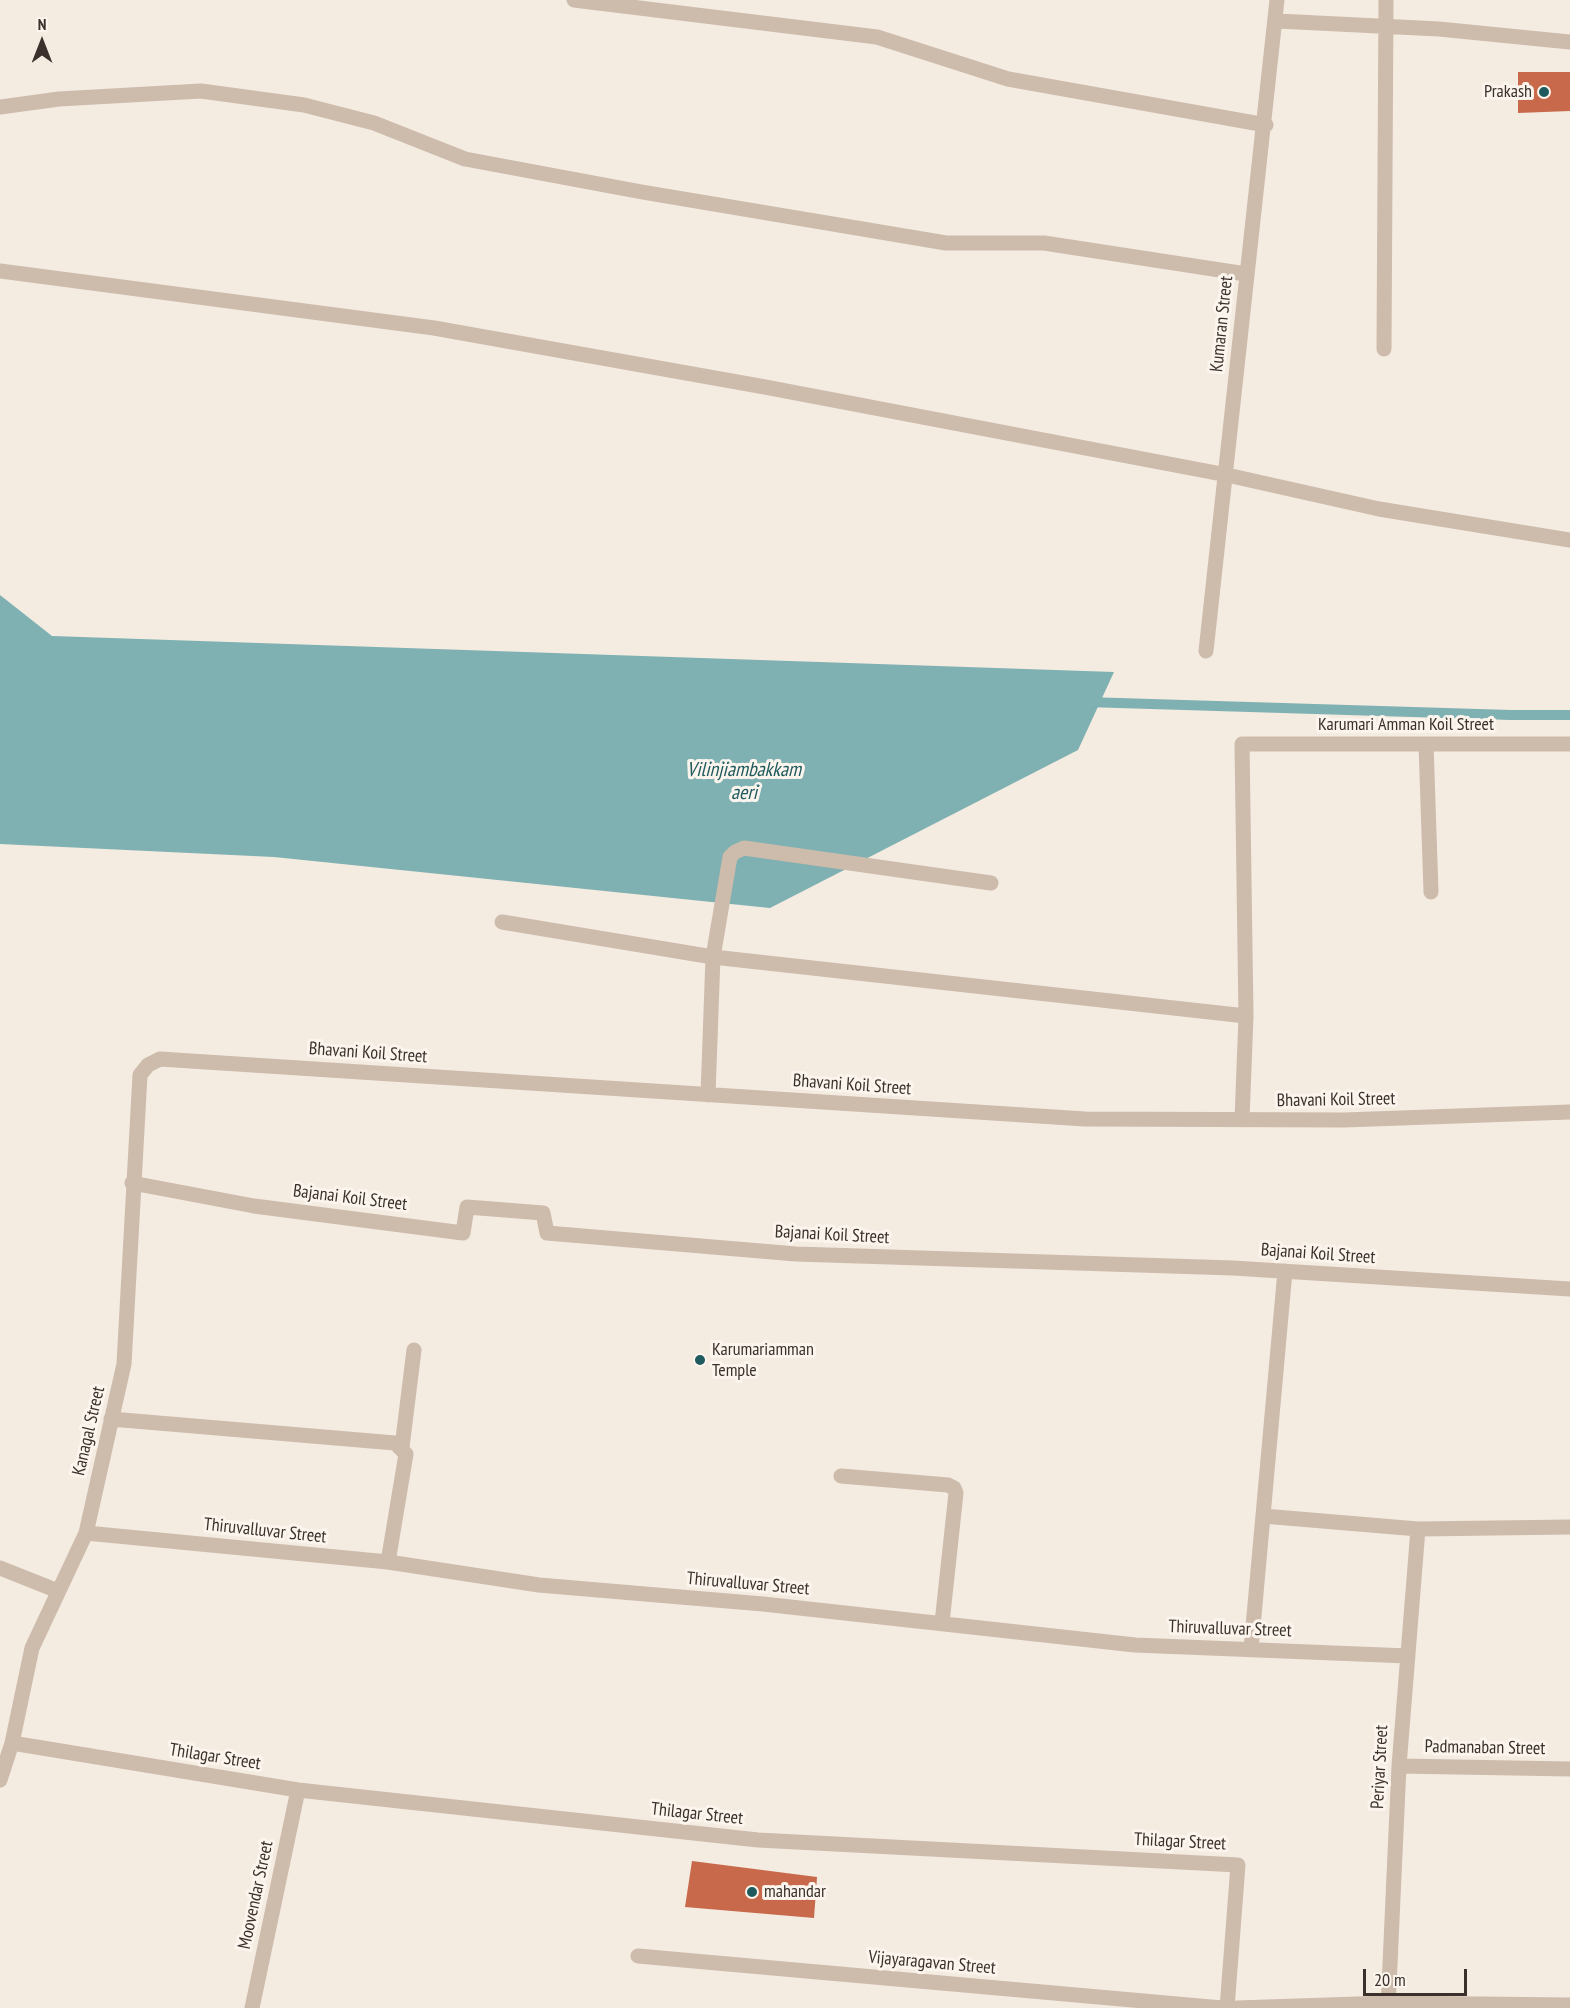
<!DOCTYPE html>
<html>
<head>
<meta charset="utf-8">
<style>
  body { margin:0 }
  #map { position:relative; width:1570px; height:2008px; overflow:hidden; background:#f4ebe1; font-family:"PT Sans Narrow",sans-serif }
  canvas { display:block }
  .north { position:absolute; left:12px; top:12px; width:60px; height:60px; -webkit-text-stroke:4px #fbf5ee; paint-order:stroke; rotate:0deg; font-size:16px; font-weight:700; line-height:24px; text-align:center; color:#3b302b }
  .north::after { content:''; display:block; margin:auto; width:21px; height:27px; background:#3b302b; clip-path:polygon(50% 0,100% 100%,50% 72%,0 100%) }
  .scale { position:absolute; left:1363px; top:1969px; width:104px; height:27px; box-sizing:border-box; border:3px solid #3b302b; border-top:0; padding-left:8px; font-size:18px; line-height:21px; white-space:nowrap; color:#3b302b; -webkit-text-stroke:4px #fbf5ee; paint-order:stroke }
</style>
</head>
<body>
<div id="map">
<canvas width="1570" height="2008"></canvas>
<div class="north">N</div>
<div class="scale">20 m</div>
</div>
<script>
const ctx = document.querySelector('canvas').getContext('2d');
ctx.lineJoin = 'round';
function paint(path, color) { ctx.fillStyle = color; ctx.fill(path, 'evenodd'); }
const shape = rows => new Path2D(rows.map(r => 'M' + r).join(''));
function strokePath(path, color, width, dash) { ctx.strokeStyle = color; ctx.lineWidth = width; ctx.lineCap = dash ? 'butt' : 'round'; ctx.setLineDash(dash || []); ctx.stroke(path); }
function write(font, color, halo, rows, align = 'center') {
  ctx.font = font + ' "PT Sans Narrow",sans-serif'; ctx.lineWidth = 6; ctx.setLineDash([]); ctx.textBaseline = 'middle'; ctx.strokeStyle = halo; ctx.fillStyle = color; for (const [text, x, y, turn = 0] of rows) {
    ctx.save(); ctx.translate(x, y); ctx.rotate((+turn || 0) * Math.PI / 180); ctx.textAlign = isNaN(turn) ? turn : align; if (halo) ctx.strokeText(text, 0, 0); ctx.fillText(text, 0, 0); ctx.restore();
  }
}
paint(shape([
  [0,595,52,636,1114,672,1078,750,770,908,274,857,0,844]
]), '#7fb0b2');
strokePath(shape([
  [1086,702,1511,715,1570,715]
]), '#7fb0b2', 10);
paint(shape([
  [1518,72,1570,72,1570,111,1518,113],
  [692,1861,817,1877,814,1918,685,1907]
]), '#c8694b');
strokePath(shape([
  [574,0,877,37,1008,79,1266,125],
  [1277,21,1439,29,1570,42],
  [0,107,59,99,201,91,304,105,374,123,465,159,642,192,946,243,1044,243,1246,274],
  [0,271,434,328,765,387,1227,475,1379,509,1570,540],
  [1384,349,1386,0],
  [1206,651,1277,0],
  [1426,744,1431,892],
  [502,922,713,957,1246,1016],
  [708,1095,713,957,730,857,735,852,744,848,991,883],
  [1242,1120,1246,1016,1242,744,1570,744],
  [132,1183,254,1206,463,1233,467,1207,543,1213,547,1233,796,1254,1233,1268,1570,1289],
  [111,1419,395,1443,406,1454,388,1562],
  [402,1447,414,1350],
  [841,1476,948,1485,954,1488,956,1493,942,1623],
  [1263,1516,1418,1529,1570,1527],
  [86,1533,388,1562,539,1585,763,1604,1135,1645,1408,1656],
  [0,1568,58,1591],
  [1251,1649,1285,1271],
  [12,1743,298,1790,758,1840,1238,1865,1227,2008],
  [1399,1766,1570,1769],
  [0,1780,12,1743,32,1648,86,1533,124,1364,140,1075,148,1065,160,1059,1085,1119,1344,1120,1570,1112],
  [638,1956,1222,2008],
  [252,2008,298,1790],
  [1237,2008,1388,2003,1570,2005],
  [1388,2008,1399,1766,1418,1529]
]), '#cdbbac', 15);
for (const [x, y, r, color] of [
  [1544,92,6,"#1f5a5e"],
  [700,1360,6,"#1f5a5e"],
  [752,1892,6,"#1f5a5e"]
]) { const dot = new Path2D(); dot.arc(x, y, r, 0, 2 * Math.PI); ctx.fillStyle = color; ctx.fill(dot); strokePath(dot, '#fbf5ee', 2); }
write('18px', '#3b302b', '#fbf5ee', [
  ["Prakash",1532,92,"right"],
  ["Karumariamman",712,1350],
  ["Temple",712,1371],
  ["mahandar",764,1892]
], 'left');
write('18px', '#3b302b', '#fbf5ee', [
  ["Kumaran Street",1222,324,-84],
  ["Karumari Amman Koil Street",1406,725],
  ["Bhavani Koil Street",368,1053,4],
  ["Bhavani Koil Street",852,1085,4],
  ["Bhavani Koil Street",1336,1100,-1],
  ["Bajanai Koil Street",350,1198,7],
  ["Bajanai Koil Street",832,1235,3],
  ["Bajanai Koil Street",1318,1254,4],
  ["Kanagal Street",89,1431,-77],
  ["Thiruvalluvar Street",265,1531,6],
  ["Thiruvalluvar Street",748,1584,5],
  ["Thiruvalluvar Street",1230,1629,2],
  ["Padmanaban Street",1485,1748,1],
  ["Thilagar Street",215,1757,9],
  ["Periyar Street",1380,1767,-87],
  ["Thilagar Street",697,1814,6],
  ["Thilagar Street",1180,1842,3],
  ["Moovendar Street",256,1895,-78],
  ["Vijayaragavan Street",932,1963,5]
]);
write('italic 20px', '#1f5a5e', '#fbf5ee', [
  ["Vilinjiambakkam",744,770],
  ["aeri",744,793]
]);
</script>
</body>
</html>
